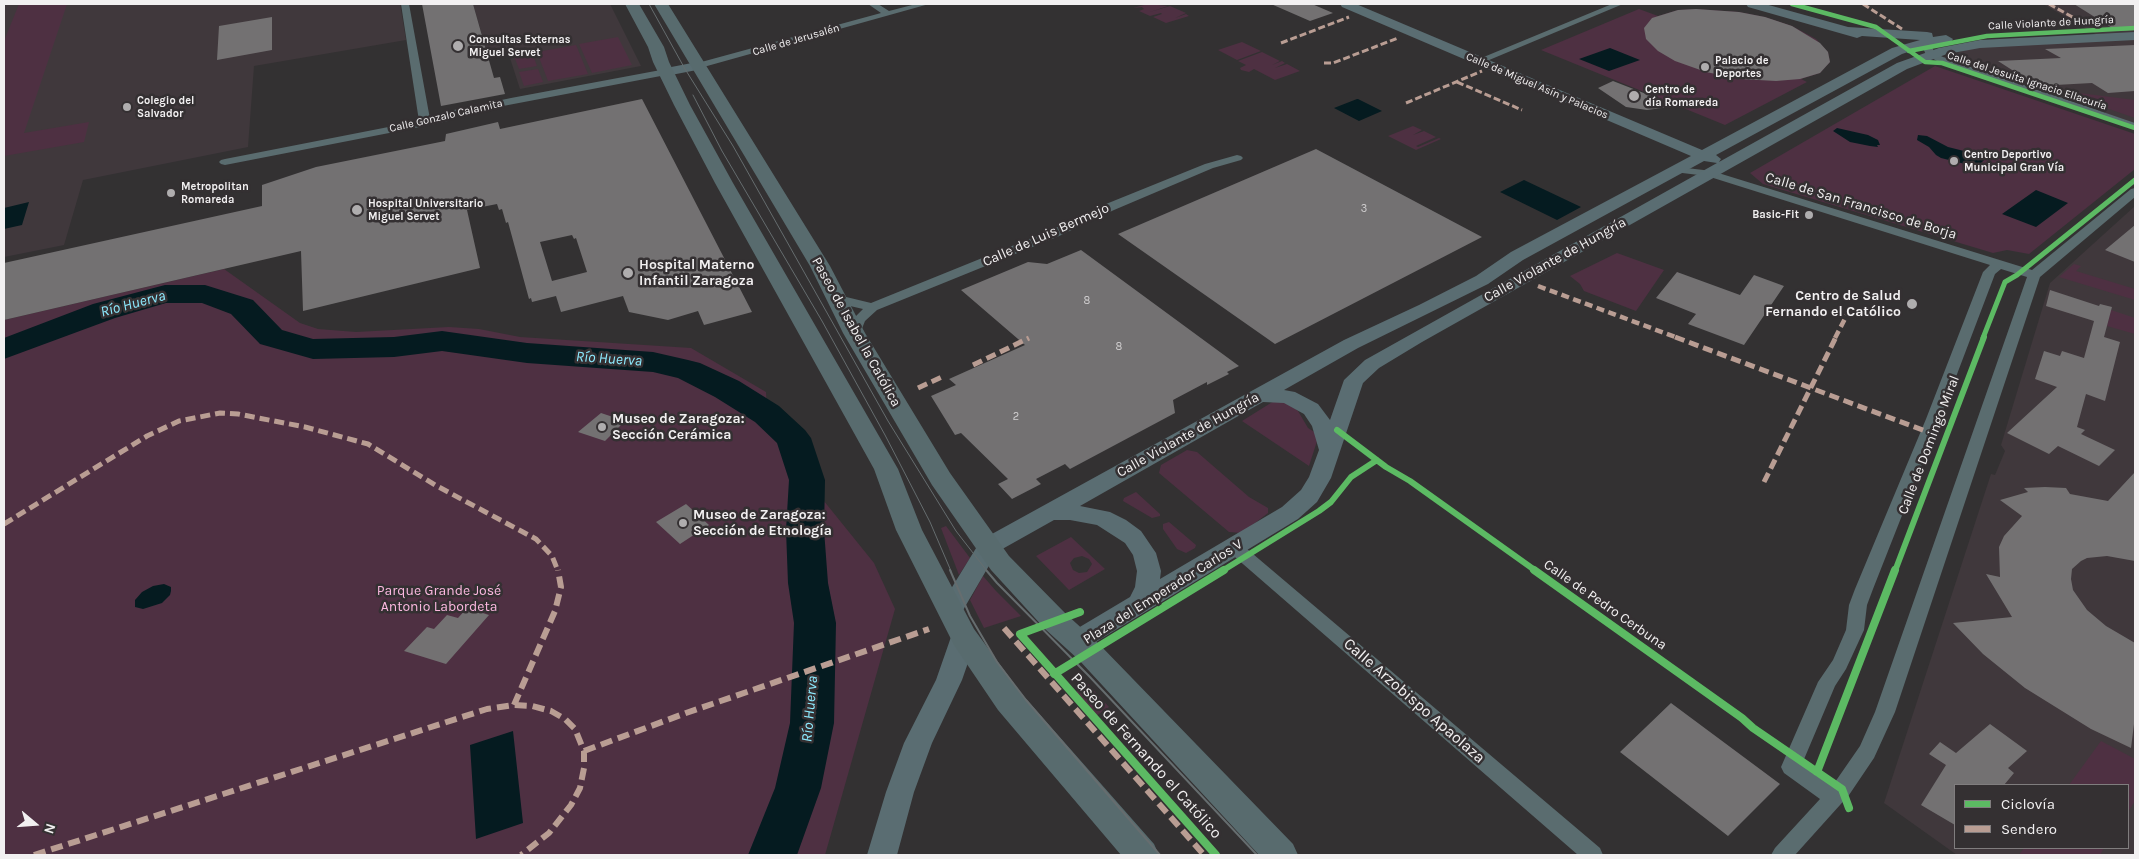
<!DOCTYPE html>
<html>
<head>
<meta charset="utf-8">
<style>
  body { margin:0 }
  #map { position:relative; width:2139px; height:859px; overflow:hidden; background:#333132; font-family:Karla,sans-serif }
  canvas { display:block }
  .frame { position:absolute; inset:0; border:5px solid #f2f0f1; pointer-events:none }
  .legend { position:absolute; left:1954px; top:784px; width:175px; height:65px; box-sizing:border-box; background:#343032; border:1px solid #807d7e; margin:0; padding:6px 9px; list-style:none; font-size:15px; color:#f2f0f1 }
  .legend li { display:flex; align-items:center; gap:10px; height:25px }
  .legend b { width:25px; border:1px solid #807d7e }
  .north { position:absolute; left:10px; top:799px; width:50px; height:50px; -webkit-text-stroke:4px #343032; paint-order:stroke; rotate:108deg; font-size:14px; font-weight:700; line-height:20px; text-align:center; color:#f2f0f1 }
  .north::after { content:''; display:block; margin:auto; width:18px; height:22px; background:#f2f0f1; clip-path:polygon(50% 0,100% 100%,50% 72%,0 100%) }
</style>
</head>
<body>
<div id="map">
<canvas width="2139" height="859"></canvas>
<div class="frame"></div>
<ul class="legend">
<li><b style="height:6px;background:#5cba63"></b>Ciclovía</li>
<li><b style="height:6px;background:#b99d93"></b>Sendero</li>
</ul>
<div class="north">N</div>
</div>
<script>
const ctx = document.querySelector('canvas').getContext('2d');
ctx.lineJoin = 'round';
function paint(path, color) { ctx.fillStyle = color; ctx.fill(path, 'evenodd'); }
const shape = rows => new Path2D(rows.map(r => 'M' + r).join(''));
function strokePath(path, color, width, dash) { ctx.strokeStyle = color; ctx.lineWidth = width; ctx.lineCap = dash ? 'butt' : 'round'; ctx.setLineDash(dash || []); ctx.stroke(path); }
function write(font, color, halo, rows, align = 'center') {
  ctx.font = font + ' Karla,sans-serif'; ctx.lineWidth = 5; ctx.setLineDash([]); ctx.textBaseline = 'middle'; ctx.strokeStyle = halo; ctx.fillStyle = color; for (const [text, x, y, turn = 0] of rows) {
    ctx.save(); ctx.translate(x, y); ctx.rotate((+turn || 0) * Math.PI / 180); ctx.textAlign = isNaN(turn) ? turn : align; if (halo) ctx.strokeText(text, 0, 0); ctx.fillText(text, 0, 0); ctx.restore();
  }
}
paint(shape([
  [4,4,400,4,406,40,254,66,248,147,83,180,64,245,4,257],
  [473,4,610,4,641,66,520,89,509,55,489,59],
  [2043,4,2135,4,2135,123,1941,58,1978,46,2106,40],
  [2135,206,2135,855,1957,855,1884,803,1991,474,1995,475,2005,451,2001,445,2050,283],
  [1955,785,2128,785,2128,848,1955,848]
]), '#40383c');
paint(shape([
  [19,4,67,4,24,133,89,122,84,142,4,156,4,41],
  [1148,4,1168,6,1150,12,1170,6,1186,13,1175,18,1186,14,1189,16,1166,23,1153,17,1162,14,1161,13,1150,16,1139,11,1144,9,1142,7,1133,8],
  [1639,9,1658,16,1678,10,1696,9,1739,12,1765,17,1792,26,1816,39,1828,52,1830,62,1820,73,1801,79,1807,82,1725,125,1541,50],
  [618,37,632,65,592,73,579,44],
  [1242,42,1261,51,1237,60,1218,50],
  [576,45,588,74,548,81,537,52],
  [1262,52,1280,61,1272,65,1282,61,1285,63,1275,68,1287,64,1300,71,1275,80,1254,69,1249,72,1241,70,1240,68,1246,65,1238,61],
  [532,53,537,66,519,69,514,56],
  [1935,66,2135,134,2135,169,2029,254,2007,250,1993,253,1763,184,1750,173],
  [538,69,543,82,524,86,519,72],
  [2063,93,2079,93,2135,100,2135,118],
  [1413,126,1422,130,1413,135,1424,131,1436,137,1416,146,1418,147,1439,138,1441,139,1416,150,1388,136],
  [1617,253,1664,270,1636,311,1584,291,1580,284,1570,276],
  [2074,264,2081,266,2076,271,2135,289,2135,300,2059,277],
  [224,269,300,323,318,329,356,332,449,327,479,329,520,337,691,348,766,392,767,414,793,438,807,480,874,563,895,609,825,855,4,855,4,320],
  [659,364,688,370,727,389,755,407,707,381],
  [2111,310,2135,318,2135,334,2107,326],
  [1274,401,1282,401,1292,406,1298,411,1308,428,1319,435,1309,466,1242,421],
  [1187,450,1197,452,1249,497,1268,508,1268,513,1242,533,1229,532,1159,473,1161,465],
  [1136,492,1160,514,1160,516,1152,518,1123,501,1124,498],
  [1169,522,1196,545,1195,548,1186,553,1177,549,1163,529,1163,524],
  [946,526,970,558,959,575,941,528],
  [1071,537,1105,569,1069,590,1036,556],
  [1082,556,1089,559,1092,564,1087,572,1079,573,1073,570,1070,563,1074,558],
  [983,576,996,591,1021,616,984,628,970,600],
  [1088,684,1109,707,1096,716,1074,693],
  [2101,741,2135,759,2135,801,2128,812,2128,785,2069,785],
  [2024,848,2104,848,2100,855,2019,855]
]), '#4e3042');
paint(shape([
  [1610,48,1640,60,1609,71,1579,59],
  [1357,99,1358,99,1382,111,1359,121,1334,108],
  [1837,128,1868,135,1878,140,1880,145,1877,145,1878,147,1870,146,1850,142,1833,131],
  [1918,135,1927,136,1948,147,1980,155,1984,160,1977,167,1941,158,1936,155,1929,147,1917,140],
  [1524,180,1581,207,1557,220,1500,192],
  [2036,190,2068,203,2036,227,2002,214],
  [29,202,22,225,4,229,4,208],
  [164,584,171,587,171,591,170,595,162,603,143,609,135,607,135,600,142,592,153,586],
  [513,731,523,823,476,839,470,745]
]), '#051b20');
paint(shape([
  [165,285,205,285,253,300,282,330,313,339,394,337,442,331,527,343,653,352,688,360,700,363,739,381,779,406,805,430,811,438,825,480,824,530,828,583,836,623,834,723,821,788,797,855,748,855,775,788,790,723,794,623,788,583,786,530,789,480,777,443,755,422,715,397,678,378,653,372,527,363,442,351,394,357,313,359,260,344,231,314,202,303,166,303,115,318,4,359,4,338,93,304,165,285]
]), '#051b20');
paint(shape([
  [422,4,473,4,494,78,500,77,505,94,441,106],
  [1271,4,1312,4,1333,13,1310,21],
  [2074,4,2135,4,2135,30,2117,31],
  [1696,9,1739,12,1765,17,1792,26,1820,43,1828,52,1830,62,1820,73,1800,79,1776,81,1740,79,1706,72,1675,61,1658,51,1646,39,1644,28,1652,18,1678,10],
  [272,17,272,50,217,60,219,26],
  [2135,45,2135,91,2108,93,2092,83,2037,86,1998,61,2061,58,2045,49],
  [1613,81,1677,106,1647,110,1626,107,1598,88],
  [642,99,752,312,704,325,698,311,668,320,629,312,623,296,561,312,556,296,532,302,531,298,529,299,508,222,506,223,502,209,499,210,497,204,467,210,480,268,303,311,301,251,4,320,4,263,262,206,262,185,316,167,445,141,446,134,498,122,500,129],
  [572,235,574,239,576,238,587,272,552,281,540,242],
  [1316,149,1482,237,1275,344,1118,234],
  [2135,225,2135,262,2105,250],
  [1081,250,1239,366,1227,372,1229,374,1207,385,1207,382,1173,400,1175,413,1070,469,1065,464,1036,479,1041,484,1012,499,998,484,1008,479,961,433,955,435,931,396,956,385,949,379,1025,345,961,290,1028,262,1047,264],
  [1677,272,1740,295,1754,275,1784,286,1744,345,1688,324,1696,314,1656,298],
  [2050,290,2099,306,2100,304,2112,307,2104,337,2120,342,2105,401,2086,394,2077,427,2085,430,2081,434,2115,450,2099,466,2058,446,2049,454,2007,433,2057,387,2035,379,2044,351,2060,356,2062,351,2084,358,2094,321,2046,306],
  [601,413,625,421,605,441,578,432],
  [2135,472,2135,561,2107,556,2087,558,2081,561,2072,569,2071,579,2073,590,2087,610,2106,626,2135,643,2135,716,2131,748,2091,729,2025,688,1983,654,1953,623,2012,617,1986,574,2000,577,1999,547,2004,536,2022,516,2000,500,2028,492,2024,488,2045,487,2066,488,2070,494,2108,501],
  [686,504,709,525,680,544,656,522],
  [467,608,489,615,446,664,404,651,427,627,434,629,447,615,458,618],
  [1671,703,1780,784,1728,836,1620,752],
  [1990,724,2027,751,2008,768,2014,773,2004,785,1955,785,1955,825,1921,805,1946,765,1929,754,1940,742,1956,753]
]), '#737172');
paint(shape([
  [401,4,409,4,430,119,441,116,454,110,511,98,666,69,671,72,666,75,461,114,448,121,425,126,225,165,221,164,219,162,221,160,225,159,419,121,401,4],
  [868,4,878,4,889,11,916,4,929,4,700,68,694,68,692,66,694,64,881,13,868,4],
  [1612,4,1623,4,1482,63,1479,64,1474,61,1612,4],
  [1926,40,1929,41,1935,53,1943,57,2135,123,2135,129,1937,61,1926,55,1921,43,1926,40],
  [1237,155,1241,156,1243,158,1241,160,1213,168,1114,210,1057,237,877,310,865,321,859,336,849,336,847,333,852,320,863,309,833,302,831,299,838,295,871,303,1049,231,1106,204,1205,164,1237,155],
  [1678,167,1712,171,2032,270,2131,189,2135,188,2135,197,2040,277,1895,712,1874,758,1849,795,1795,855,1771,855,1775,848,1820,799,1784,773,1781,767,1818,682,1833,660,1846,630,1849,605,1855,589,1926,419,1983,272,1990,265,1707,176,1674,172,1672,170,1678,167],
  [2001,269,2027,277,1875,712,1860,746,1833,785,1802,764,1835,686,1846,669,1864,630,1867,605,1873,589,1940,419,1995,274,2001,269],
  [1234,541,1240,543,1600,848,1603,855,1578,855,1228,551,1226,547,1228,543,1234,541]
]), '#5a6c6f');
paint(shape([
  [1340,4,1356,4,1702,150,1892,48,1920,40,1862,36,1857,38,1748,7,1746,4,1765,4,1848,27,1927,32,1932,33,1933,37,1946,35,1953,39,1951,42,1920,48,1902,54,1716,155,1721,159,1719,162,1897,63,1939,48,1980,40,2135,32,2135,40,1980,48,1947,54,1907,69,1422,342,1379,368,1363,383,1331,478,1317,502,1307,511,1298,519,1086,648,1077,651,1068,648,1064,641,1068,634,1130,597,1135,587,1137,571,1133,555,1125,543,1097,525,1070,520,1054,520,997,552,959,617,950,620,941,617,938,610,981,540,1344,340,1419,305,1476,276,1511,252,1691,156,1342,7,1340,4],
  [1704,161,1717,163,1365,360,1344,380,1330,420,1318,404,1295,392,1284,390,1358,348,1488,284,1523,260,1704,161],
  [1263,402,1284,403,1304,414,1312,426,1319,450,1309,477,1301,490,1282,507,1160,579,1161,571,1156,553,1141,531,1126,520,1110,512,1080,506,1263,402],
  [697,62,702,63,704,66,702,69,666,76,659,72,661,69,697,62],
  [964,627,973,630,977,637,962,680,932,743,914,792,897,855,867,855,886,792,904,743,936,680,951,637,955,630,964,627]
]), '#5a6d72');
paint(shape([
  [625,4,639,4,664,47,669,62,690,105,733,183,898,469,922,530,974,629,1020,692,1154,844,1159,855,1121,855,998,710,954,645,896,530,874,469,715,183,674,105,653,62,648,47,625,4],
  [654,4,668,4,830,266,865,333,950,473,1009,556,1065,613,1099,644,1293,844,1298,855,1259,855,1079,660,1045,629,991,570,932,485,843,333,810,266,654,4]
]), '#586b6e');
strokePath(shape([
  [649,4,685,69,733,146,888,421,956,531,987,571],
  [693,95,722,151,822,321,885,435,930,522,951,571]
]), '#666d6f', 1);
strokePath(shape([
  [950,570,970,616,997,662,1026,700,1160,855],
  [986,570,997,583,1089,676,1257,855]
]), '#666d6f', 2);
strokePath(shape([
  [1863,4,1902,29],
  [2049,4,2083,23],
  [1281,43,1349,17],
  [1324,63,1333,63,1398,38],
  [1457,82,1522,110],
  [1406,103,1482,71]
]), '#b99d93', 3, [7, 3]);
strokePath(shape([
  [1538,286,1678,338],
  [1835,338,1849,311]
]), '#b99d93', 4.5, [8, 4.5]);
strokePath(shape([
  [1675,337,1928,432],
  [973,365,1029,338],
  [918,388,942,377],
  [1764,482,1836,337],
  [4,524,147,436,179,421,220,413,238,414,305,427,368,444,435,485,536,539,552,556,558,571]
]), '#b99d93', 5, [10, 5]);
strokePath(shape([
  [1004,628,1204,855],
  [514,705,555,611,561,587,558,570],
  [584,751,686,713,929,629],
  [34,855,487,709,514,705,532,706,551,711,565,719,575,729,584,751,584,768,580,788,571,805,549,833,521,855]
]), '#b99d93', 6, [12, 6]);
strokePath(shape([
  [1792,4,1876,27,1925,62,1942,63,2135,128],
  [1909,51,1987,36,2135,28]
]), '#5cba63', 4.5);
strokePath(shape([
  [1983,338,2005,282,2017,275,2135,180]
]), '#5cba63', 5);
strokePath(shape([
  [1337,430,1386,467,1410,481,1536,571],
  [1222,571,1319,511,1331,502,1351,477,1377,460],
  [1895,571,1984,337]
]), '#5cba63', 6);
strokePath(shape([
  [1534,570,1742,718,1753,728,1842,789,1849,808],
  [1080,612,1020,634,1216,855],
  [1054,674,1224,570],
  [1817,772,1895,570]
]), '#5cba63', 8);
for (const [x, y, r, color] of [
  [458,46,6,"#afadae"],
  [1705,67,5,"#afadae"],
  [1634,96,6,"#afadae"],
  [127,107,5,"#afadae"],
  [1954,161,5,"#afadae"],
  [171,193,5,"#afadae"],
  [357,210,6,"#afadae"],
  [1809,215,5,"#afadae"],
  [628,273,6,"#afadae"],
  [1912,304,6,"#afadae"],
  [602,427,5,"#afadae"],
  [683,523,5,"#afadae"]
]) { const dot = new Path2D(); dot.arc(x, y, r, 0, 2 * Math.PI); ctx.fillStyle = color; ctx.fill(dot); strokePath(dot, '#343032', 2); }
write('11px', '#f2f0f1', '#343032', [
  ["Calle Violante de Hungría",2051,23,-3],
  ["Calle de Jerusalén",796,40,-16],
  ["Calle del Jesuita Ignacio Ellacuría",2027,81,18],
  ["Calle de Miguel Asín y Palacios",1537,86,23],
  ["Calle Gonzalo Calamita",446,116,-13]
]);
write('bold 11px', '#f2f0f1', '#343032', [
  ["Consultas Externas",469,40],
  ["Miguel Servet",469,53],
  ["Palacio de",1715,61],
  ["Deportes",1715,74],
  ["Centro de",1645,90],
  ["día Romareda",1645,103],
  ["Colegio del",137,101],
  ["Salvador",137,114],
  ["Centro Deportivo",1964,155],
  ["Municipal Gran Vía",1964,168],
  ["Metropolitan",181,187],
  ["Romareda",181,200],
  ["Hospital Universitario",368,204],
  ["Miguel Servet",368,217],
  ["Basic-Fit",1799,215,"right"]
], 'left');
write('11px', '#d2d0d1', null, [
  ["3",1364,209],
  ["8",1087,301],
  ["8",1119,347],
  ["2",1016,417]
]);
write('14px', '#f2f0f1', '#343032', [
  ["Calle de San Francisco de Borja",1861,206,17],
  ["Calle de Luis Bermejo",1046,235,-24],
  ["Calle Violante de Hungría",1555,260,-29],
  ["Paseo de Isabel la Católica",856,332,61],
  ["Calle Violante de Hungría",1188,435,-29],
  ["Calle de Domingo Miral",1929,445,-69],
  ["Plaza del Emperador Carlos V",1163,592,-32],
  ["Calle de Pedro Cerbuna",1605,605,35]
]);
write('bold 14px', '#f2f0f1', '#343032', [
  ["Hospital Materno",639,265],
  ["Infantil Zaragoza",639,281],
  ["Centro de Salud",1901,296,"right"],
  ["Fernando el Católico",1901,312,"right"],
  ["Museo de Zaragoza:",612,419],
  ["Sección Cerámica",612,435],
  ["Museo de Zaragoza:",693,515],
  ["Sección de Etnología",693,531]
], 'left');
write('14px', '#fcb8e0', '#343032', [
  ["Parque Grande José",439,591],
  ["Antonio Labordeta",439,607]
]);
write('italic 15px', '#8debff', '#343032', [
  ["Río Huerva",133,304,-15],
  ["Río Huerva",609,359,4],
  ["Río Huerva",810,709,-85]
]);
write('16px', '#f2f0f1', '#343032', [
  ["Calle Arzobispo Apaolaza",1414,701,41],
  ["Paseo de Fernando el Católico",1146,756,48]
]);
</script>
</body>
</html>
